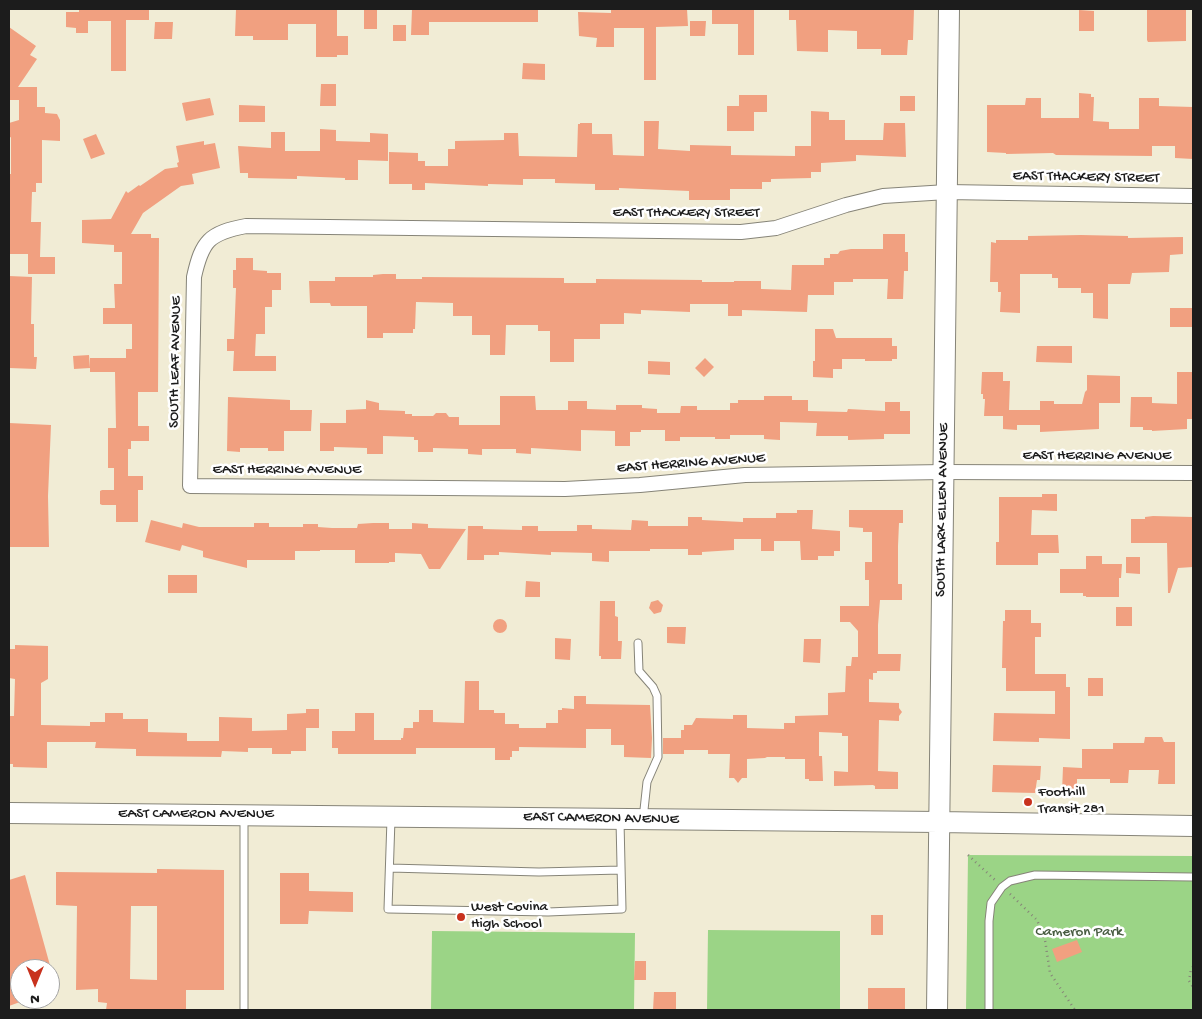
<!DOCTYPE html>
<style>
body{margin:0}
#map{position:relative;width:1202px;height:1019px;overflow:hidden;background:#f1ecd5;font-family:"Gochi Hand",sans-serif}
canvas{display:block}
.frame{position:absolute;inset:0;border:10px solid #1c1c1c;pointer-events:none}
.north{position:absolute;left:10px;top:959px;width:50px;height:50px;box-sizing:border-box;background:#fff;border:1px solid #a4a4a4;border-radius:50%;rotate:180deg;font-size:14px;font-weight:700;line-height:20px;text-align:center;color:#1c1c1c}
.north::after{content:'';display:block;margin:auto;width:18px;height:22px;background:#c8321e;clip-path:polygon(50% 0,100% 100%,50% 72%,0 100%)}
</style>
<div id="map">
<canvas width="1202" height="1019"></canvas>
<div class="frame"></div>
<div class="north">N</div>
</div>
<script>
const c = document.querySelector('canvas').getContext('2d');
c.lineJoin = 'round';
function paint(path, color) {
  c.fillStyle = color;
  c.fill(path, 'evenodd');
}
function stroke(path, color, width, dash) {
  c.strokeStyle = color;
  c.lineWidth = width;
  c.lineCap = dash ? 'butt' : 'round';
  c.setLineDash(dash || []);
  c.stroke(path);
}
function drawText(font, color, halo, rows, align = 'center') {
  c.font = font + ' "Gochi Hand",sans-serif';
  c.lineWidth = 5;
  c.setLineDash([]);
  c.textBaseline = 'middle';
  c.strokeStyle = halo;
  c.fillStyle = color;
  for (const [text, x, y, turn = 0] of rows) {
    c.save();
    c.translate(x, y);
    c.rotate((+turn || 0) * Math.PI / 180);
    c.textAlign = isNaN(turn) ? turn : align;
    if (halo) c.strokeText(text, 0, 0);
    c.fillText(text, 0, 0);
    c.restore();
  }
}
paint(new Path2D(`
 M968,855L1193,856V1010H966Z
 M708,930L840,931V1010H707Z
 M432,931L635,933L634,1010L431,1009Z`), '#9bd486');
paint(new Path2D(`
 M79,9H149V20H126V71H111V21H88V33H76V28L66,27V12H79Z
 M236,9H337V36H348V55H337V57H316V24H288V40H253V36H235Z
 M364,9H377V29H364Z
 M412,9H538V22H429V35H411Z
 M611,9H687L688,26L656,27V80H644V28H614V47H596L597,38L579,36L578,12L611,13Z
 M712,9H754V55H738V24H712Z
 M789,9H914L913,40H908L907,55H881V49H857V31L828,30V52L797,51L796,20H789Z
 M1147,9H1186V41L1148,42L1147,40Z
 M1079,10L1094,11V31H1079Z
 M690,21H706L705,36H690Z
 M155,22H173L172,39H154Z
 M393,25H406V41H393Z
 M9,27L36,46L30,55L37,59L18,87H37V107H45V113L57,114L60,120V141L42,140V183H36V192H32L31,222H41L40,257H55V274H28V254H10L9,174H11V137L9,138V123L19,120V100H9Z
 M523,63L545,64V80L522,79Z
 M321,84H336V106H320Z
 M1079,93L1091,94V97H1094L1093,121L1109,122V129H1139V98H1159V106L1193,107V159L1175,158V146H1152V156L1056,155L1053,153L1006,154V153L987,152V105H1025L1026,98H1041V118H1079Z
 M739,95H767V112H754V131H727V106H739Z
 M900,96H915V111H900Z
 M210,98L214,115L186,121L182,103Z
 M239,105L265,106V122H239Z
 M811,111L829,112V120H845V140H883L884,123H905L906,157L856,155V161L821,163V172H811V178L771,179V182H762V189H730V200H689V191L619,188V190H595V184L555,183V179H523V185L488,184V186L425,183V190H412V184H389V152L418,153V161H425V166H448V149H455V141L504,140V133H518L519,156L577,157L578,124H580V123H592V134H612L613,155L644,156V121H659L658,149L690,151V145L731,146V155L795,156V146H811Z
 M320,129L336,130V141L370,142V133L388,134V161L358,160V180H345V178L320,177L297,176V179L248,178V173H240L238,146L271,148V132H285V151H320Z
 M96,134L105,154L91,159L83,139Z
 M204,141V145L215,143L220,168L192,174L194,184L181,186L143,213L131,234H151V238H159L158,392H138V426H149V441H131V449H128V476H143V490H138V522H116V505H102L100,504V491L102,490H114V468H108V428H116L115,372H90V358H126V349H132V324H103V308H115L114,284H122V252H114V245L82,243V220L111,219L126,191L128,193L139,185L140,186L165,169L178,167L177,163L179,162L176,146Z
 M883,234H905V252H908V271H904L903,299H887L888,279H853V282H834V295H808L807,312L742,310V316H728V304H690V312L641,310V314L624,313V324H600V339H574V362H550V331H538V325H506L505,355H490V335H472V316H453V303L416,302L415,329H413V333H383V338H367V306H331L330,303H310L309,281H335V277H373V275L383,274H396V279H422V277L564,278V283H596V279L702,280V282H734V281H761V289L791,290L792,265H824V258H830V254H838L840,251L851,249H883Z
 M1081,235L1128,236V238L1183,237V254L1170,255L1169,272L1132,273L1130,284H1108V319L1093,318V293H1081V288H1058V278H1052V274H1020V313L1000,312L1001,292H998V282H990L991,242L996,243V240H1028V236Z
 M236,258H253V270L267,271V273H281V290H272V307H265V334H256L255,356H276V371H233L234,351H227V339H234L236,288H233V270H236Z
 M9,276L32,277L31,324H34V357H37L36,369L9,368Z
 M1170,308H1193V327H1170Z
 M815,329H833L836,338H892V346H897V359H892V361H865V359H842V369H833V378L813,377V361H815Z
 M1037,346H1072V363L1036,362Z
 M89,355L90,368L74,369L73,356Z
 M705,358L714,367L704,377L695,368Z
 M648,361L670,362V375L648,374Z
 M982,372H1003V381H1010L1009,410H1040V401H1054V404H1082L1085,392L1087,390V375L1120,376V403H1099V429L1040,432V425H1017V430L1003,429V416H984L985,399H983V394H981Z
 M1177,372H1193V419H1187V429L1152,431V430H1143V427H1130L1131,397H1152V403L1177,404Z
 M500,396H535L536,410H568V401H587V409L616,410V405H642V408L657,409V413H680L681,406H697V410H730V403H738V400H764V396H792V400H808V411L847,412L848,409L885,411V402H900V411H910V434H884V439L848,440V436H816L817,423L780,422V440L764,439V435H730V439H715V437H680V441H665V430H641V432H630V446H615V431L581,430V451L531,448V454L516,453V449H482V455L468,454V449L433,448V452H418V440H414V437L383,436V454H367V448L334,447V451H320V423H346V410L366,409V400L379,403V410L405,411V414H412V416H433L436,413H446L449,417H459V425H500Z
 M228,397L290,400V410H312L311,431H284V451H268V448H240V452L227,451Z
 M9,423L51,425L48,496L49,547H9Z
 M1042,494H1057V511L1032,510L1031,535H1058L1059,553H1038V565H996V542H999V497H1042Z
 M797,510H813L812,529L840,531V551H834V556H818V560H801L800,541H774V551H761V539H734V550L702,552V555H688V549H650V551H609V562L592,561V553L551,552V555L499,552V555H484V560H467L468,526H483V529L522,530V526H538V531H577V525H592V529L631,530L632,520L648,521V526H688V517H702V520L743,522V518H776V513H797Z
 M849,510H903V523H899L898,546V584H902V600H880L878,625V654H901L900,671H877V673H873V680L869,679V702L899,703V708L902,712L899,716V721L879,720L878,771L898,772V789H875V786L873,785L834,786V771L848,772V736H842V733L819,732V756H822L823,781H809V779H805V759H785V757H767L765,758L747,759V778H742L738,783L734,778H729L730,754H708V750H684V754H663V738H681V730H684V725H692L696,718L733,719V715H747V728L784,729V723H795V716L828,715V693L845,692L846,666H851L852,657H858V631L850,622H840V606H869V580H865V562H872V532H863V528L849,527Z
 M1153,516L1193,517V567L1178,568L1170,593H1168L1167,543H1131V519H1145V517Z
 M151,520L182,528L183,523L199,527H254V523H269V527H303V524H318V527L332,528H357L358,524L373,523H389V529H412V523L428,524V528L466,529L440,569H429L421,554L395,553V562H389V563H355V550H320V551H295V560H247V568L203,557V551L182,545L180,551L145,542Z
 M1086,556H1102V564H1122L1121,578H1119V597H1086V596H1083V593H1060V569H1086Z
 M1126,557H1140V574L1126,573Z
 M168,575H197V593H168Z
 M526,581L540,582V597H525Z
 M658,600L663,605L661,612L654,614L649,608L651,602Z
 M600,601H615V616L618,617V641H622L621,659H601V656H599Z
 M1116,607H1132V626H1116Z
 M1005,610H1031V623H1041V637H1035V674H1066V687H1070V739L1039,738V742L993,741L994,713L1055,714V691H1006V668H1002L1003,621H1005Z
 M493 626a7 7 0 1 1 14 0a7 7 0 1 1-14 0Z
 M667,627H686L685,644L667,643Z
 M555,638L571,639L570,660L555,659Z
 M804,639H821L820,663L803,662Z
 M15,645L48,646V679L41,683V725L90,726V722H105V713H123V719H148V732L187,733V741H219V717L252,718V731L287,730V714L306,713V709H319V728H306V751H291V754H272V748H248V752L222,751L221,757L136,756V749L95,748L96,742H47V768L13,767V764H9V716H14L15,679L9,678V649H15Z
 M1088,678H1103V696H1088Z
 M465,681H479V710H494V713H505V724H519V728H546V723H558V710H562V708L574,709V696H586V704L650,705L652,738L651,758L624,757V745H611V729H586V748L519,747V751H512V757H510V760H495V748H416V754H338V748H332V731H355V713H374V740H401V738H403L404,728H413V722H419V710H433V722L464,723Z
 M1145,737H1162L1164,742H1175V784H1158L1159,770H1129L1128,783H1110V779H1077V792H1062L1063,767L1082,768V749H1113V743H1144Z
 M993,765L1041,766L1040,780H1037L1035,793L992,792Z
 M157,869L224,870V990H186V1010H106L107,1003L98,1002V989L76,990L77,906L56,905V872L157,873ZM131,906H157V980L130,979Z
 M280,873H309V891L353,892V912L309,911L308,924H280Z
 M25,875L51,969H20V1002L9,1006V880Z
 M871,915H883V935H871Z
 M1077,940L1082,952L1057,962L1052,949Z
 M635,961H646V980H634Z
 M868,988H905V1010H868Z
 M654,992H676V1010H653Z`), '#f1a080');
const lane = new Path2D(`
 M638,643L639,671L653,687L657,696L658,757L647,782L643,819
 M391,819L388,909L548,912L622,909L620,821
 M390,868L539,872L621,870
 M244,1010V818
 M989,1010V921L991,903L1002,887L1010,881L1035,875L1193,877`);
const street = new Path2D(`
 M1193,196L947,192L883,196L846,205L776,228L741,232L246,226C209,233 202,241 194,277L190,486L565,489L640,485L745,475L944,472L1193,473`);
const secondary = new Path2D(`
 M9,813L939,822L1193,826
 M937,1010L949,9`);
stroke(lane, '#868478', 9);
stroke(street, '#868478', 16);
stroke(secondary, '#868478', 22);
stroke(new Path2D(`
 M968,855L995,880
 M1010,894L1037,920L1045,940L1050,973L1075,1010
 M1193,967L1191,969L1189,981L1193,987
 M1193,1010V1009`), '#868478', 2.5, [1, 4]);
stroke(lane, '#fff', 7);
stroke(street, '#fff', 14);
stroke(secondary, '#fff', 20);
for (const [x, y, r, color] of [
 [1028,802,5,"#c8321e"],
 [461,917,5,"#c8321e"]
]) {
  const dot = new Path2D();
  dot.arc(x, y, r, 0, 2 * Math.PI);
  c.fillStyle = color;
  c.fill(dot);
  stroke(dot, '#fff', 2);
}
drawText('15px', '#1c1c1c', '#fff', [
 ["EAST THACKERY STREET",1086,178,1],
 ["EAST THACKERY STREET",686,214],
 ["SOUTH LEAF AVENUE",176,362,-89],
 ["EAST HERRING AVENUE",1097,457],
 ["EAST HERRING AVENUE",691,464,-4],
 ["EAST HERRING AVENUE",287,471],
 ["SOUTH LARK ELLEN AVENUE",943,510,-89],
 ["EAST CAMERON AVENUE",196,815],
 ["EAST CAMERON AVENUE",601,819,1]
]);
drawText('15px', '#1c1c1c', '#fff', [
 ["Foothill",1038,793],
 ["Transit 281",1038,810],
 ["West Covina",471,908],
 ["High School",471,925]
], 'left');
drawText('15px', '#485c41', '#fff', [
 ["Cameron Park",1079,933]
]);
</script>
